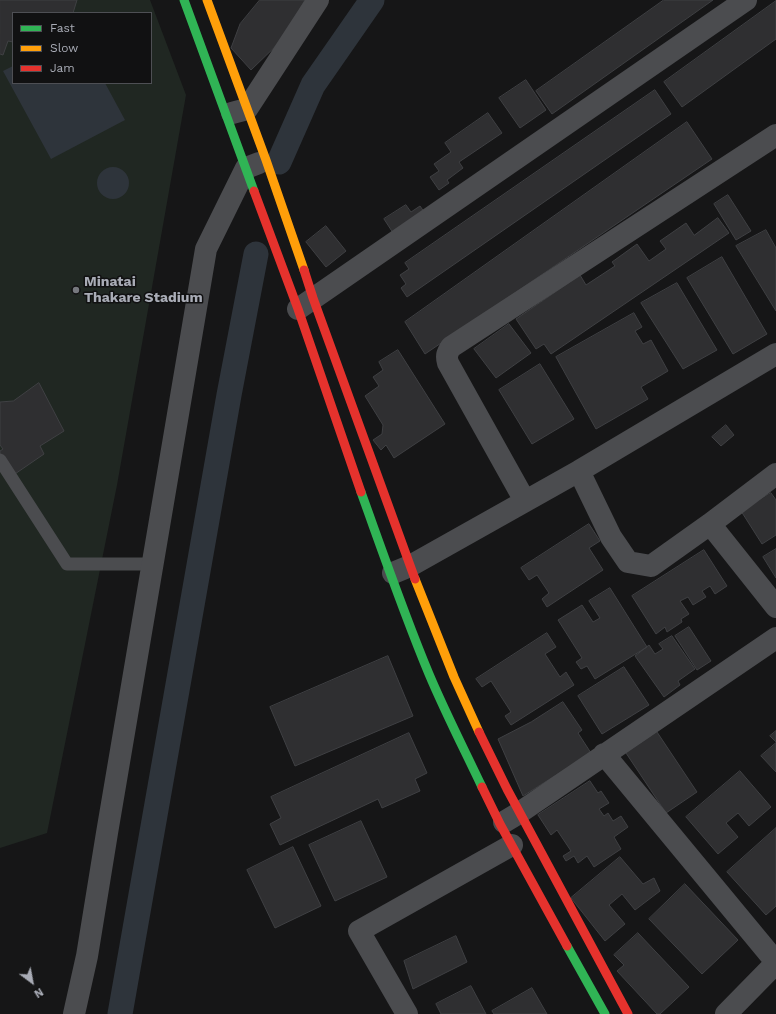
<!DOCTYPE html>
<style>
body{margin:0}
#map{position:relative;width:776px;height:1014px;overflow:hidden;background:#161617;font-family:"Work Sans",sans-serif}
canvas{display:block}
.legend{position:absolute;left:12px;top:12px;width:140px;height:72px;box-sizing:border-box;background:#111112;border:1px solid #4e4f54;margin:0;padding:5px 7px;list-style:none;font-size:12px;color:#a9acb6}
.legend li{display:flex;align-items:center;gap:8px;height:20px}
.legend b{width:20px;border:1px solid #4e4f54}
.north{position:absolute;left:12px;top:962px;width:40px;height:40px;-webkit-text-stroke:3px #111112;paint-order:stroke;rotate:148deg;font-size:11px;font-weight:700;line-height:16px;text-align:center;color:#a9acb6}
.north::after{content:'';display:block;margin:auto;width:14px;height:18px;background:#a9acb6;clip-path:polygon(50% 0,100% 100%,50% 72%,0 100%)}
</style>
<div id="map">
<canvas width="776" height="1014"></canvas>
<ul class="legend">
<li><b style="height:5px;background:#30b455"></b>Fast</li>
<li><b style="height:5px;background:#ff9f0a"></b>Slow</li>
<li><b style="height:5px;background:#e5322d"></b>Jam</li>
</ul>
<div class="north">N</div>
</div>
<script>
const c = document.querySelector('canvas').getContext('2d');
c.lineJoin = 'round';
function paint(path, color) {
  c.fillStyle = color;
  c.fill(path, 'evenodd');
}
function stroke(path, color, width, dash) {
  c.strokeStyle = color;
  c.lineWidth = width;
  c.lineCap = dash ? 'butt' : 'round';
  c.setLineDash(dash || []);
  c.stroke(path);
}
function drawText(font, color, halo, rows, align = 'center') {
  c.font = font + ' "Work Sans",sans-serif';
  c.lineWidth = 3;
  c.setLineDash([]);
  c.textBaseline = 'middle';
  c.strokeStyle = halo;
  c.fillStyle = color;
  for (const [text, x, y, turn = 0] of rows) {
    c.save();
    c.translate(x, y);
    c.rotate((+turn || 0) * Math.PI / 180);
    c.textAlign = isNaN(turn) ? turn : align;
    if (halo) c.strokeText(text, 0, 0);
    c.fillText(text, 0, 0);
    c.restore();
  }
}
paint(new Path2D(`
 M0,0H150L186,95L117,485L47,833L0,848ZM13,13H151V83H13Z`), '#202722');
paint(new Path2D(`
 M13,66V83H105L125,120L51,159L3,71Z
 M97 183a16 16 0 1 1 32 0a16 16 0 1 1-32 0Z`), '#2e343b');
stroke(new Path2D(`
 M279,162L313,85L372,0
 M120,1014L229,395L256,254`), '#2e343b', 25);
const building = new Path2D(`
 M0,0H77L73,13H13V42L8,41L3,55L0,54Z
 M260,0H305L282,40L251,70L231,48L240,24Z
 M664,0H713L552,114L536,91Z
 M776,1V39L682,107L664,82Z
 M526,80L546,110L520,128L499,98Z
 M655,90L671,114L407,297L401,288L406,284L400,275L409,269L405,263Z
 M488,113L502,133L459,162L463,168L447,180L449,183L439,190L430,177L439,171L434,164L451,152L445,143Z
 M687,122L712,159L425,354L405,322Z
 M728,195L751,231L736,240L714,204Z
 M406,205L411,212L420,206L427,216L395,236L384,219Z
 M718,218L729,233L551,354L544,344L536,349L516,319L580,275L586,285L615,266L612,262L637,244L649,261L666,249L660,241L686,223L694,235Z
 M326,226L346,251L326,267L306,242Z
 M766,230L776,248V311L736,246Z
 M722,257L767,334L733,354L687,278Z
 M677,283L717,350L683,369L641,303Z
 M634,313L642,327L635,331L643,344L651,340L668,371L641,387L648,399L596,429L556,357Z
 M509,324L531,353L496,378L474,349Z
 M398,350L445,424L394,458L386,445L381,450L373,440L382,434L383,425L365,396L379,386L373,377L383,370L379,362Z
 M540,364L574,419L532,444L499,390Z
 M39,383L64,431L40,446L44,454L12,476L0,455V451L3,449L0,445V402L13,401Z
 M726,425L734,435L721,446L712,437Z
 M771,493L776,500V535L762,544L741,511Z
 M589,524L600,541L589,548L603,570L547,607L542,599L549,593L537,575L529,580L521,568Z
 M776,549V578L763,557Z
 M704,550L727,586L715,594L710,586L702,591L706,597L693,605L688,597L680,601L689,614L681,619L682,622L667,632L665,627L656,634L632,596Z
 M610,588L647,647L595,679L587,666L581,669L576,662L582,658L558,620L582,605L593,622L600,618L589,601Z
 M689,627L711,661L697,670L675,636Z
 M547,633L556,647L545,654L560,677L566,672L574,685L511,725L505,716L511,712L491,681L482,687L476,679Z
 M672,636L695,669L678,681L680,685L664,697L635,656L649,645L655,654L663,649L659,644Z
 M388,656L413,716L295,766L270,707Z
 M624,667L649,705L602,734L578,696Z
 M563,702L582,730L578,733L591,753L523,796L498,739L531,722Z
 M776,731V742L770,736Z
 M657,732L697,792L666,813L626,753Z
 M409,733L427,773L415,779L420,791L382,808L378,799L280,845L270,824L281,818L271,797Z
 M776,743V772L761,756Z
 M740,771L771,807L749,826L738,813L726,823L738,837L718,854L686,817Z
 M590,781L598,793L601,791L609,803L599,809L604,816L608,813L613,821L621,816L628,827L614,837L621,849L594,867L587,856L578,863L574,856L566,861L563,856L571,851L557,830L551,835L538,815Z
 M361,821L387,877L335,901L309,845Z
 M776,828V906L766,915L727,872Z
 M293,847L321,906L275,928L247,870Z
 M620,857L643,884L654,878L660,891L635,910L622,894L609,905L625,924L605,941L571,898Z
 M685,884L738,940L702,974L649,919Z
 M638,933L689,987L660,1014H657L617,971L624,965L614,955Z
 M456,936L467,962L413,989L404,961Z
 M471,986L486,1014H441L436,1004Z
 M532,988L547,1014H494L492,1011Z`);
paint(building, '#2f2f31');
stroke(building, '#3f4043', 1);
stroke(new Path2D(`
 M0,460L67,564H152`), '#4b4c4f', 13);
stroke(new Path2D(`
 M232,113L247,109L318,0
 M298,309L746,0
 M579,471L611,537L628,562L651,566L710,524L776,474
 M525,501L448,363C446,356 447,353 451,347L776,135
 M710,524L776,607
 M393,573L410,566L579,471L776,354
 M604,754L776,962
 M504,822L519,813L776,638
 M74,1014L87,956L107,833L206,249L246,168L259,163
 M407,1014L359,931L512,845
 M726,1014L776,963`), '#4b4c4f', 22);
stroke(new Path2D(`
 M184,0L254,191
 M361,492C383,553 404,614 429,674C445,712 464,749 482,787
 M567,946L605,1014`), '#30b455', 9);
stroke(new Path2D(`
 M207,0L266,160L304,270
 M415,579L454,677L479,732`), '#ff9f0a', 9);
stroke(new Path2D(`
 M254,191L298,309L361,492
 M304,270L313,298L415,579
 M479,732L507,789L628,1014
 M482,787L500,824L567,946`), '#e5322d', 9);
for (const [x, y, r, color] of [
 [76,290,4,"#76787e"]
]) {
  const dot = new Path2D();
  dot.arc(x, y, r, 0, 2 * Math.PI);
  c.fillStyle = color;
  c.fill(dot);
  stroke(dot, '#111112', 1.5);
}
drawText('bold 14px', '#a9acb6', '#111112', [
 ["Minatai",84,282],
 ["Thakare Stadium",84,298]
], 'left');
</script>
